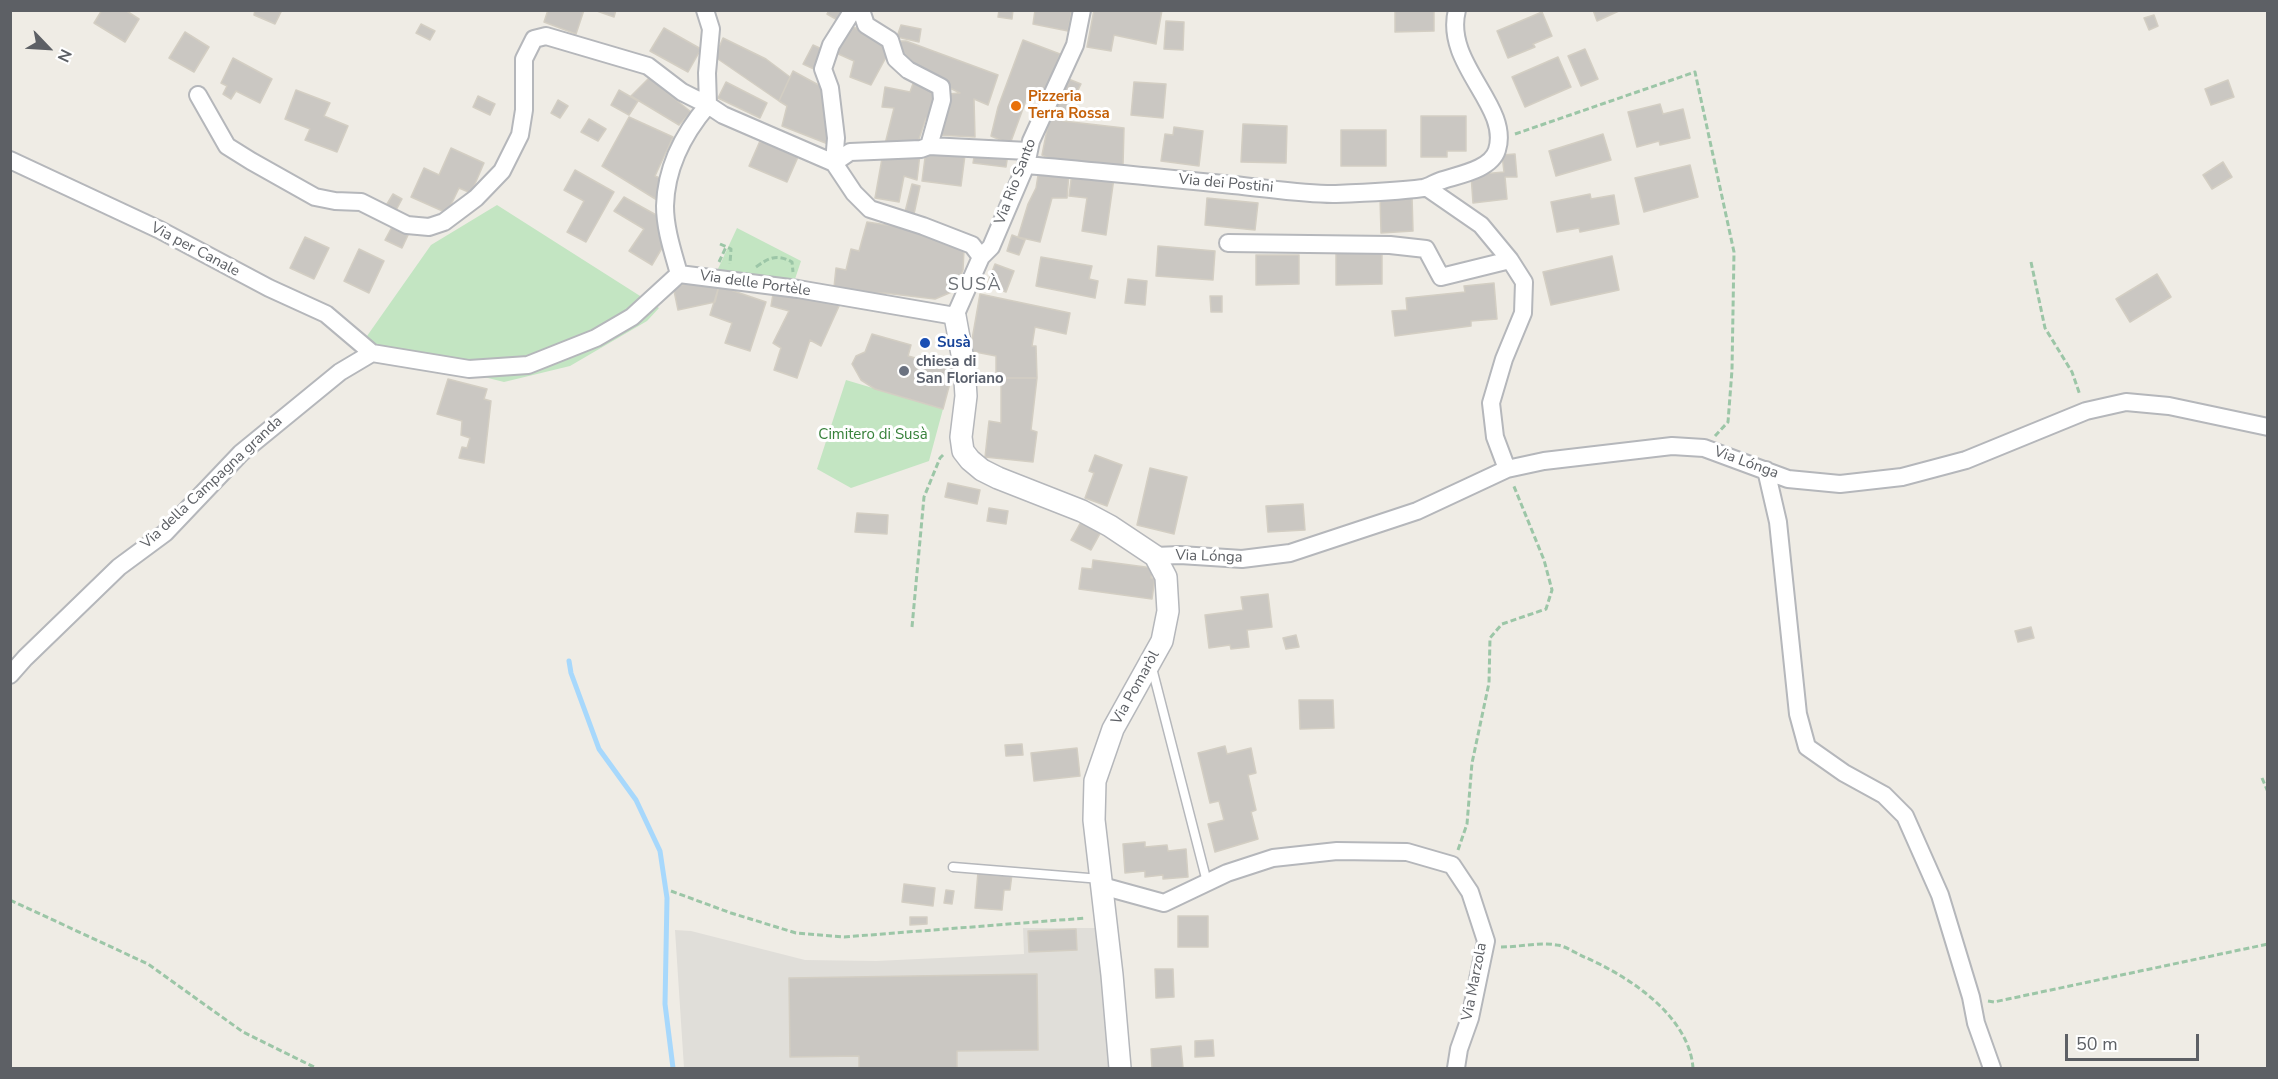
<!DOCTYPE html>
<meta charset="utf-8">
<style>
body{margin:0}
#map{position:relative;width:2278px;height:1079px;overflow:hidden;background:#efece5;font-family:"Nunito Sans",sans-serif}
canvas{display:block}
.frame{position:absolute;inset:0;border:12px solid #5d6065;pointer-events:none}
.north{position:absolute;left:18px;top:18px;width:60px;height:60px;-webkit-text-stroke:4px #fff;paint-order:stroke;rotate:115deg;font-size:16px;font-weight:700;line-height:24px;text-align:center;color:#5d6065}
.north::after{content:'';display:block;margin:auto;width:21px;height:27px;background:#5d6065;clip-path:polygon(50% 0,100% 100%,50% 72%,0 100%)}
.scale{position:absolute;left:2065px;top:1034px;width:134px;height:27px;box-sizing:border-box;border:3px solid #5d6065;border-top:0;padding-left:8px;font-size:18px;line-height:21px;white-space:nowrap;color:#5d6065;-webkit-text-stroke:4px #fff;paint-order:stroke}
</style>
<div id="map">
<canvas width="2278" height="1079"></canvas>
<div class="frame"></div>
<div class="north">N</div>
<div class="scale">50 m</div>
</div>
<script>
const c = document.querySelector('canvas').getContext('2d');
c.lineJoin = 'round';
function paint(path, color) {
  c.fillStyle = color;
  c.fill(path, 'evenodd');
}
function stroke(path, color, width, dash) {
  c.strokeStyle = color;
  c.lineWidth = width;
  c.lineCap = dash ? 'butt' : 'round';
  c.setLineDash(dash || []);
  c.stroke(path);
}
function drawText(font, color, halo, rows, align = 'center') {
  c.font = font + ' "Nunito Sans",sans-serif';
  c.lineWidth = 6;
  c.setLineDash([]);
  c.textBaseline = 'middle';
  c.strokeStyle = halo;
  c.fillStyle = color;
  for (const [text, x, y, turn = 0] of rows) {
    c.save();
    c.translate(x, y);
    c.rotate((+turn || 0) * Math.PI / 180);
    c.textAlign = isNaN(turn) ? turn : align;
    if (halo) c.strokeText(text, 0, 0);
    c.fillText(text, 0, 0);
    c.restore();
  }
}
paint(new Path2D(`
 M1023,928H1096L1111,1068H684L675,930L691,931L805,960L876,961L1024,954Z`), '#e0ded9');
paint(new Path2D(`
 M497,205L659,308L647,321L570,366L504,382L360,346L431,245Z
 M737,228L801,261L793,285L717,271Z
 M846,380L943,409L929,461L851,488L817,469Z`), '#c3e5c2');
stroke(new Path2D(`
 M569,661L571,673L599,749L636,800L660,851L667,898L665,1004L673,1068`), '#a7d8fc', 5);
const building = new Path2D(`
 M102,10H125L139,19L125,42L94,23Z
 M255,10H282L275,24L254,15Z
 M548,10H584L576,34L544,22Z
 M594,10H616L614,17Z
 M829,10H847L841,22L827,14Z
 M999,10H1013L1012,19L998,17Z
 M1035,10H1072L1068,31L1033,24Z
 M1094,10H1162L1156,44L1114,35L1111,51L1087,47Z
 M1395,10H1434V31L1395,32Z
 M1593,10H1621L1597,21Z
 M1542,12L1552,36L1533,44L1535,47L1508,58L1497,31Z
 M2154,15L2158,26L2149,30L2144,18Z
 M1166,21L1184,22L1183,50L1164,49Z
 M421,24L435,31L430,40L416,33Z
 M849,25L877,38L890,50L871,85L850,77L854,61L834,52Z
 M901,25L921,29L919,42L897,37Z
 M664,28L701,49L688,72L650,51Z
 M185,32L209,47L194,72L169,58Z
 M723,38L766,59L790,77L779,101L715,57Z
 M1023,40L1060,54L1043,101L1028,95L1010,144L991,136L998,107Z
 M901,41H906L998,75L988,105L974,99L975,137L937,135L948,94L960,93L913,70L895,48Z
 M813,45L824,50L814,69L803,64Z
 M1585,49L1598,79L1581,86L1568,56Z
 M1558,57L1571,87L1525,107L1512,77Z
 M233,58L272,79L260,103L236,91L231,99L223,94L227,86L221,83Z
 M793,71L824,88L828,144L782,126L787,106L779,101Z
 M649,78L691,112L679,125L631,96Z
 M915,78L937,88L930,119L926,118L917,145L885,144L894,108L882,107L885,87L910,92Z
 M1066,78L1081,84L1063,121L1124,128L1123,166L1057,162L1042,155L1049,120Z
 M2228,80L2234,97L2211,105L2205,89Z
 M726,82L767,103L760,118L718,98Z
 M1134,82L1166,84L1163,118L1131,115Z
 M296,90L330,103L324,116L348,126L337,152L305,140L310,129L285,119Z
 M619,90L638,101L629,115L611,105Z
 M478,96L495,104L490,115L473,107Z
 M558,100L568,106L560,118L551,113Z
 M1660,104L1663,114L1683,109L1690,138L1660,145L1659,141L1637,147L1628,112Z
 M1421,116H1466V151H1447V157H1421Z
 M629,117L673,137L655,176L662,179L657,200L602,166Z
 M589,119L606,129L598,141L581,132Z
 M1243,124L1287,126L1286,163L1241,162Z
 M1174,127L1203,131L1199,166L1161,161L1165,134L1173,135Z
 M1341,130H1386V166H1341Z
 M1603,134L1611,160L1556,176L1549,151Z
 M760,141L798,157L787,182L749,166Z
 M451,148L484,163L471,193L459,188L447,213L411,197L424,168L439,175Z
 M926,150L965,155L961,186L922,181Z
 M975,151L1008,154L1006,167L973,163Z
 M883,153L920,154L917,180L904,176L899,202L875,198Z
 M1515,154L1517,177H1505L1507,199L1473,203L1471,175L1504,172L1502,155Z
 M2223,162L2232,177L2212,189L2203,175Z
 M1690,165L1698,197L1644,212L1635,178Z
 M1039,169L1069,173L1067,198H1052L1040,242L1018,237L1028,204L1036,188Z
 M575,170L614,192L586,242L567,232L584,201L564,190Z
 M1072,172L1114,178L1106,235L1082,231L1087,198L1069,196Z
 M912,184L920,186L914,214L905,212Z
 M393,194L402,199L394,214L384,209Z
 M1590,194L1591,199L1614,195L1619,224L1580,232L1579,228L1557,232L1551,202Z
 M1412,196L1413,231L1381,233L1380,197Z
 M624,197L658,216L665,243L652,265L629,251L644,229L614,211Z
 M1207,198L1258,203L1255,230L1205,225Z
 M867,222L907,228L964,250L963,270L954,291L935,299L884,293L862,294L834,287L836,268L846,270L851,249L859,251Z
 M393,225L409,233L402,248L385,240Z
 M1012,235L1025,240L1019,255L1007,251Z
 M305,237L329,248L314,279L290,268Z
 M1158,246L1215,251L1213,280L1156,276Z
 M359,249L384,261L369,293L344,281Z
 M1382,249V284L1336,285V250Z
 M1256,255H1299V284L1256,285Z
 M1612,256L1619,290L1551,305L1543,272Z
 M1041,257L1092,266L1089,279L1098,281L1095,298L1036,286Z
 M995,264L1014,271L1006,292L987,285Z
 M2157,274L2171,297L2130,322L2116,299Z
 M1128,279L1147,281L1145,305L1125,303Z
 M703,282L719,286L715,302L678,310L673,286Z
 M1494,283L1497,319L1471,321V326L1395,336L1392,311L1407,310L1406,298L1465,292L1464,286Z
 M719,286L766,302L750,351L725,343L732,323L710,315Z
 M773,294L803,296L840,304L821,346L810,340L797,378L774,370L781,348L773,343L789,311L771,306Z
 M980,294L1070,313L1066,334L1035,327L1032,346H1036L1037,378H996V356L970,351Z
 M1210,296H1222V312H1211Z
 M872,334L911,345L908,356L954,368L943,409L875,389L861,380L852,364L856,356L865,352Z
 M1001,378H1037L1031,430L1037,432L1033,462L985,457L989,421L1001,423Z
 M448,379L487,389L484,399L491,401L484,463L459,458L462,447L467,448L470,438L461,435L462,421L437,414Z
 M1095,455L1122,465L1107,506L1085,498L1094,473L1089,471Z
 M1150,468L1187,477L1174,534L1137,525Z
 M948,483L980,490L977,504L945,497Z
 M1303,504L1305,530L1268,532L1266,506Z
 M989,508L1008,511L1006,524L987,521Z
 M857,513L888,515L887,534L855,532Z
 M1082,520L1102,530L1091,550L1071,540Z
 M1093,560L1153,568L1151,578H1155L1152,599L1079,589L1082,568L1092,569Z
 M1268,594L1272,627L1247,630L1249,647L1231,649L1230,645L1209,648L1205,615L1243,610L1241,597Z
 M2031,627L2034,638L2018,642L2015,631Z
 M1296,635L1299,647L1286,649L1283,638Z
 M1299,700H1333L1334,728L1300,729Z
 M1022,744L1023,755L1006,756L1005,745Z
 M1225,746L1227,754L1251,748L1256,773L1248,775L1256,810L1251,812L1258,839L1215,852L1208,824L1224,820L1219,801L1210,803L1198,753Z
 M1077,748L1080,776L1034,781L1031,753Z
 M1145,842V847L1167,845L1168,851L1186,849L1188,877L1163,879V875L1145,877V871L1125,873L1123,844Z
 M978,872L1012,874L1010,890H1004L1002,910L975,908Z
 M904,884L935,888L933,906L902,902Z
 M946,890L954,891L952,904L944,903Z
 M1178,916H1208V947H1178Z
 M910,917H927V924L910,925Z
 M1076,929L1077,950L1029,952L1028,931Z
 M1155,969H1173L1174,997L1156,998Z
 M1037,974L1038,1050L957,1051V1068H859V1056L790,1057L789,978Z
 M1213,1040L1214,1056L1195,1057V1041Z
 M1181,1046L1183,1068H1152L1151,1049Z`);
paint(building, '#cac7c2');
stroke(building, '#d3cec3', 1.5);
const service = new Path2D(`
 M1152,668L1207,882
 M953,867L1101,879`);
const minor = new Path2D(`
 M705,10L711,29L707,73L708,105
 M861,10L866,25L890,40L896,59L908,70L941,87L942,100L929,146
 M198,95L227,146L251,161L315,197L335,201L361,202L407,225L429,227L444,222L476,198L502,171L520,135L524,110V59L534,39L546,36L648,66L682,92L708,105L723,115L834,163L854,193L870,209L923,226L972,245L981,257
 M10,160L160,230L269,288L326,314L372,353
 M834,163L850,152L921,149L929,146L1028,151
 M834,163L836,138L830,88L823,69L831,45L853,10
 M1026,165C1095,171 1164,178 1233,185C1266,188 1300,194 1333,194C1362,193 1394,192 1423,188C1429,187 1434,183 1440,181C1457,175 1491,170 1497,150C1511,106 1443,64 1457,10
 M1426,187L1481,225L1510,260L1524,282L1523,313L1504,359L1491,403L1495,437L1507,469
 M1228,243L1390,245L1426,249L1441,277L1510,260
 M679,274C673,252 665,229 665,206C666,168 684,133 708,105
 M372,353L469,369L528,365L596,338L632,317L679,274L798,289L955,316L981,257L991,247L1026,165L1031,141L1075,45L1082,10
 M1766,470L1778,522L1798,714L1807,747L1844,773L1884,795L1905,816L1940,895L1971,997L1976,1023L1992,1068
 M1155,556L1180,555L1242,559L1290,553L1417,511L1507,469L1544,461L1672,446L1704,448L1788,479L1840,484L1902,477L1966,460L2086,411L2126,402L2169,406L2268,427
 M10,675L25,658L119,567L165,533L241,453L340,372L372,353
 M1102,886L1164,903L1227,873L1273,858L1337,851L1407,852L1452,865L1470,892L1486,941L1470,1018L1459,1049L1456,1068`);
const tertiary = new Path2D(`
 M955,316L964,365L966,396L961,437L963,451L970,460L982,470L998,478L1082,511L1110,526L1155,556L1166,577L1168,611L1162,641L1113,729L1095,781L1094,820L1112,975L1120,1068`);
stroke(service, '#b5b7bb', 11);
stroke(minor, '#b5b7bb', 20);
stroke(tertiary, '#b5b7bb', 24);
stroke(new Path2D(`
 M1515,134L1695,72L1734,252L1732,370L1728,422L1715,436
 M720,244L731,249L730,264
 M719,262L726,247
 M2031,262L2045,328L2072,372L2080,395
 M756,267C770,257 777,254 792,262L793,272
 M912,627L924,497L940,458L945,453
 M2262,778L2268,792
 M1458,850L1467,824L1472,763L1489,683L1490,638L1502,624L1546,609L1552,590L1544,560L1513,484
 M671,891L731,913L796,933L844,937L1086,918
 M10,900L148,964L243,1032L316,1068
 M1501,947C1519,947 1539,942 1557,945C1565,946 1574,952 1582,956C1627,975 1689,1015 1693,1068
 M1988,1001L1994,1002L2268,944`), '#9cc6a7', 3, [6, 3]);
stroke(service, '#fff', 8);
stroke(minor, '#fff', 16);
stroke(tertiary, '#fff', 21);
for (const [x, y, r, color] of [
 [1016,106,6,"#e8710a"],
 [925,343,6,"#1a4fb4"],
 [904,371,6,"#6b7280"]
]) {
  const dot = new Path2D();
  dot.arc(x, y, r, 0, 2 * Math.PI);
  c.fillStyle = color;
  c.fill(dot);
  stroke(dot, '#fff', 2);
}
drawText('bold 15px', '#c56008', '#fff', [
 ["Pizzeria",1028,97],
 ["Terra Rossa",1028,114]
], 'left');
drawText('15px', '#5d6065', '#fff', [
 ["Via Rio Santo",1016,182,-69],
 ["Via dei Postini",1226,184,5],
 ["Via per Canale",195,250,28],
 ["Via delle Portèle",755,284,8],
 ["Via Lónga",1746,463,20],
 ["Via della Campagna granda",212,483,-43],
 ["Via Lónga",1209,557,2],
 ["Via Pomaròl",1136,688,-61],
 ["Via Marzola",1475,982,-79]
]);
drawText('bold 15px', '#164399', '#fff', [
 ["Susà",937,343]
], 'left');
drawText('bold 15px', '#5b616d', '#fff', [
 ["chiesa di",916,362],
 ["San Floriano",916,379]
], 'left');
drawText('15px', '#37813a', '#fff', [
 ["Cimitero di Susà",873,435]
]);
c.letterSpacing = '1.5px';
drawText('18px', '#6e7277', '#fff', [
 ["SUSÀ",975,286]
]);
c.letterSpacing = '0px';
</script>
